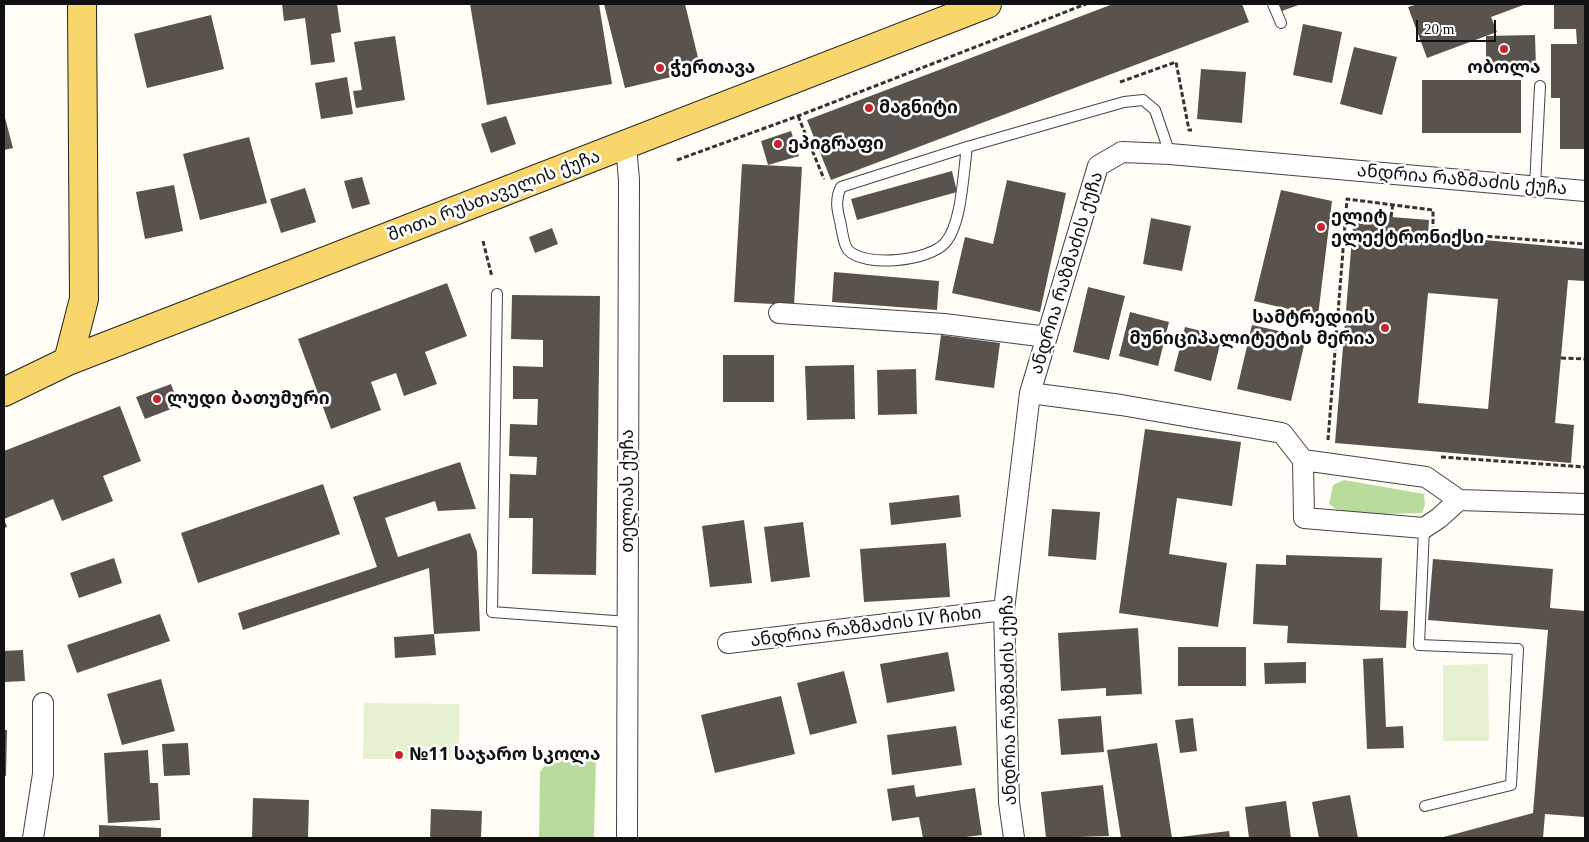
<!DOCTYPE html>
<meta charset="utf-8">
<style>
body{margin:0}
#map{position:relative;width:1589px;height:842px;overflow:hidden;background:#fffdf5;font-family:Georgia,serif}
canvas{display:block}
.frame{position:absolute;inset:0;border:5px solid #111;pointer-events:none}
.scale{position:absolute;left:1416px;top:20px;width:80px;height:22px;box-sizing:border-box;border:2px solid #111;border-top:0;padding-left:6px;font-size:15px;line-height:18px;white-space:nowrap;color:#111;-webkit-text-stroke:4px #fff;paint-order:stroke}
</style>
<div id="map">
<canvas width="1589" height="842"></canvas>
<div class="frame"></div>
<div class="scale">20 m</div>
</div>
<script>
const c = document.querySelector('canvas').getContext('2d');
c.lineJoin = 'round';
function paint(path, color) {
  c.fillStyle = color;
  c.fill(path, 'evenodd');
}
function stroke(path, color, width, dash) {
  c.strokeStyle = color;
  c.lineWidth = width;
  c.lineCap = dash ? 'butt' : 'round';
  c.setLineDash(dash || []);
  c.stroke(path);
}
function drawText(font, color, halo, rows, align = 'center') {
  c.font = font + ' Georgia,"Noto Sans Georgian",serif';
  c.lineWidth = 5;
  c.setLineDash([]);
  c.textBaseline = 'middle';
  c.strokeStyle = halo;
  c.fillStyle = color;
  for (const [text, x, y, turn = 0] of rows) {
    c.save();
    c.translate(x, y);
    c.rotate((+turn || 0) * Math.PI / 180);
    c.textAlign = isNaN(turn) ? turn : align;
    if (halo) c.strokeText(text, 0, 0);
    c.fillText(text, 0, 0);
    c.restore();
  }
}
paint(new Path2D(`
 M1344,480L1424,494L1425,505L1422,513L1344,515L1329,504L1333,485Z
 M551,756L596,757L594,838H539L540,772Z`), '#b9dc9c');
paint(new Path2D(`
 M1488,664L1489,741H1443V665Z
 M364,703L459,704V759H363Z`), '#e6f2cf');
paint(new Path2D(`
 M282,4H337L341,32L331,34L335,62L311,65L305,18L284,21Z
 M470,4H599L612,84L487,105Z
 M604,4H685L701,70L625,88Z
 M1113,4H1242L1249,22L831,180L807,120Z
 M1279,4H1301L1282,11Z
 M1418,4H1526L1491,17L1497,32L1486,36L1535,35L1536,69L1486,70V36L1427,58L1408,7Z
 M1554,4H1585V149H1560V98H1551V44H1577L1576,29H1554Z
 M211,15L224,69L147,88L134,34Z
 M1303,24L1342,32L1332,83L1293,75Z
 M395,36L405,100L356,108L353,91L362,90L354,42Z
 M1354,47L1397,57L1382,115L1340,104Z
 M1201,69L1246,72L1242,123L1197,119Z
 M347,77L353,114L321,119L315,83Z
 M1422,80H1521V133H1422Z
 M4,114L13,148L4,150Z
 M506,116L516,144L491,153L481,124Z
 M791,131L799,156L768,165L761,141Z
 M249,137L267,203L200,220L183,154Z
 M742,164L802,167L794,305L734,302Z
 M952,171L957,192L857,220L851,199Z
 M362,177L370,204L352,209L344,181Z
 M1007,180L1066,193L1040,312L952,293L965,237L993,244Z
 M174,185L183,231L145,239L136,192Z
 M305,188L316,222L281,233L270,199Z
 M1281,190L1332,201L1318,316L1254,301Z
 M1354,214L1429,220L1428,235L1585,249L1584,281L1568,280L1555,423L1574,425L1571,463L1335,443ZM1428,293L1498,299L1488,409L1418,403Z
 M1151,218L1191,226L1182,271L1143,264Z
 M552,228L558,244L535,253L529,237Z
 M834,272L939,281L937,310L832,302Z
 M447,283L467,336L425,352L437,384L404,396L396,373L371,382L381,410L331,429L298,339Z
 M1088,287L1125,296L1109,360L1073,352Z
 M512,295L600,296L596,575L532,574L533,518H509L510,474L536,475L537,457L509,456L510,424L537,425L538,399H513V366L543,367V340L511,339Z
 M1130,312L1169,322L1158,366L1119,356Z
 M1252,325L1306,337L1291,401L1237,389Z
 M1185,327L1222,336L1211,381L1174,371Z
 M941,335L1000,343L994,388L935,380Z
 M723,355H774V402H723Z
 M854,365L855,419L807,420L805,366Z
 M916,369L917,414L878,415L877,370Z
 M171,384L179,406L145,419L136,397Z
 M120,406L141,461L103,476L113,501L62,521L53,499L4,519L7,527L4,528V451Z
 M1145,429L1241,442L1232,506L1177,498L1169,554L1227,563L1218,627L1119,613Z
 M460,462L476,509L438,511L435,501L385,518L398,557L470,533L477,552L480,631L434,634L429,568L243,630L238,613L377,567L353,497Z
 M323,484L340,534L198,583L181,533Z
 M959,495L961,517L891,525L889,503Z
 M1052,509L1100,512L1096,560L1048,556Z
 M744,520L752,583L710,587L702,526Z
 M803,522L810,577L771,582L764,527Z
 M946,543L950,597L864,602L860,549Z
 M1286,555L1382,558L1380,610L1408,611L1406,648L1287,643L1288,626L1253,624L1256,564L1286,565Z
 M114,558L122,583L79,598L70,573Z
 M1433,559L1553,569L1550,608L1585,611V817L1545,814L1543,838H1440L1533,813L1548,630L1428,620Z
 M160,614L170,641L77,673L67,645Z
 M1138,628L1142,694L1106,696V688L1061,691L1058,633Z
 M434,634L436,655L395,658L394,637Z
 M1178,647H1246V686H1178Z
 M23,650L25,681L4,682V651Z
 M948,652L955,691L887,703L880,664Z
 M1383,658L1386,727L1403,726L1404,748L1367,749L1363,659Z
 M1306,662V683L1265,684L1264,663Z
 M844,671L857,723L810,735L797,683Z
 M161,679L175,731L122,745L107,694Z
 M781,696L795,754L715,773L701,715Z
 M1101,716L1104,752L1061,755L1058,719Z
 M1193,718L1197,751L1180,753L1175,720Z
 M956,726L962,765L892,775L887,735Z
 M4,730H7L6,776H4Z
 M188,743L190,775L164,776L162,744Z
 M1157,743L1172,838H1121L1107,750Z
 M148,750L150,783H158L160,820L108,823L104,753Z
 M914,785L916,797L975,788L982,835L958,838H923L919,817L892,821L887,789Z
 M1103,785L1109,836L1046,838L1041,792Z
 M1350,795L1358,838H1319L1312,802Z
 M253,798L309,800L308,838H252Z
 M1286,801L1291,838H1249L1245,807Z
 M431,809L482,811L481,838H430Z
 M99,825L161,828V838H99Z
 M1229,831L1230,838H1181L1180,837Z`), '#5a524d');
const lane = new Path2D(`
 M1273,4L1281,23
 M967,147C963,174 962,224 945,243C929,261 865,268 848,250C843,244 842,229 840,221C837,209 835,199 841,187L967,147L1124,102L1143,100L1155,110L1170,154
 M1535,186L1540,86
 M497,294L492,612L628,622
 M1424,528L1419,645L1518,649L1511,785L1425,806`);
const street = new Path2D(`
 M626,145L629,180L627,838
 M779,313L944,324L1047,337
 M1030,393L1121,405L1282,433L1303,460L1426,477L1459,500L1585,504
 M1303,460L1304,518L1424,528L1439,518L1459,500
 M728,643L1004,610
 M33,838L43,774V703
 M1014,838L1009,802L1004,610L1030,393L1098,166L1122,152L1170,154L1585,191`);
const primary = new Path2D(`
 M68,361L84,299L82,4
 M4,392L68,361L987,4`);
stroke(lane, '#444', 12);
stroke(street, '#444', 22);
stroke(primary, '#222', 30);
stroke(new Path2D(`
 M1120,82L1176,62L1189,130H1192
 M798,116L824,179
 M677,160L798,116L1086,4
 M1391,217L1393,203
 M483,241L492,277
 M1561,358L1585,359
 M1328,440L1347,199L1433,210V232L1585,244
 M1441,457L1585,467`), '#333', 3, [5, 2.5]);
stroke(lane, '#fff', 10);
stroke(street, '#fff', 20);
stroke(primary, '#f9d66b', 28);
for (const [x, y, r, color] of [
 [1504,49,5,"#c4262e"],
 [660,68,5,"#c4262e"],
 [869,108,5,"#c4262e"],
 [778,144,5,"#c4262e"],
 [1321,227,5,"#c4262e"],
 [1385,328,5,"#c4262e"],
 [157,399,5,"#c4262e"],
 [399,755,5,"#c4262e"]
]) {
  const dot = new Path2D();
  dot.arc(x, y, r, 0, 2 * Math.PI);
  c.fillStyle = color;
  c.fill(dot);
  stroke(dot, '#fff', 2);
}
drawText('bold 18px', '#111', '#fff', [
 ["ჭერთავა",670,68],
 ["ობოლა",1504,68,"center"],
 ["მაგნიტი",879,108],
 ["ეპიგრაფი",788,144],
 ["ელიტ",1331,217],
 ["ელექტრონიქსი",1331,238],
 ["სამტრედიის",1375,318,"right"],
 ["მუნიციპალიტეტის მერია",1375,339,"right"],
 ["ლუდი ბათუმური",167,399],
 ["№11 საჯარო სკოლა",409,755]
], 'left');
drawText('18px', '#111', '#fff', [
 ["ანდრია რაზმაძის ქუჩა",1462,180,5],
 ["შოთა რუსთაველის ქუჩა",494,196,-21],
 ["ანდრია რაზმაძის ქუჩა",1067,273,-73],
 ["თელიას ქუჩა",628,491,-90],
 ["ანდრია რაზმაძის IV ჩიხი",866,627,-7],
 ["ანდრია რაზმაძის ქუჩა",1009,700,-91]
]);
</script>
